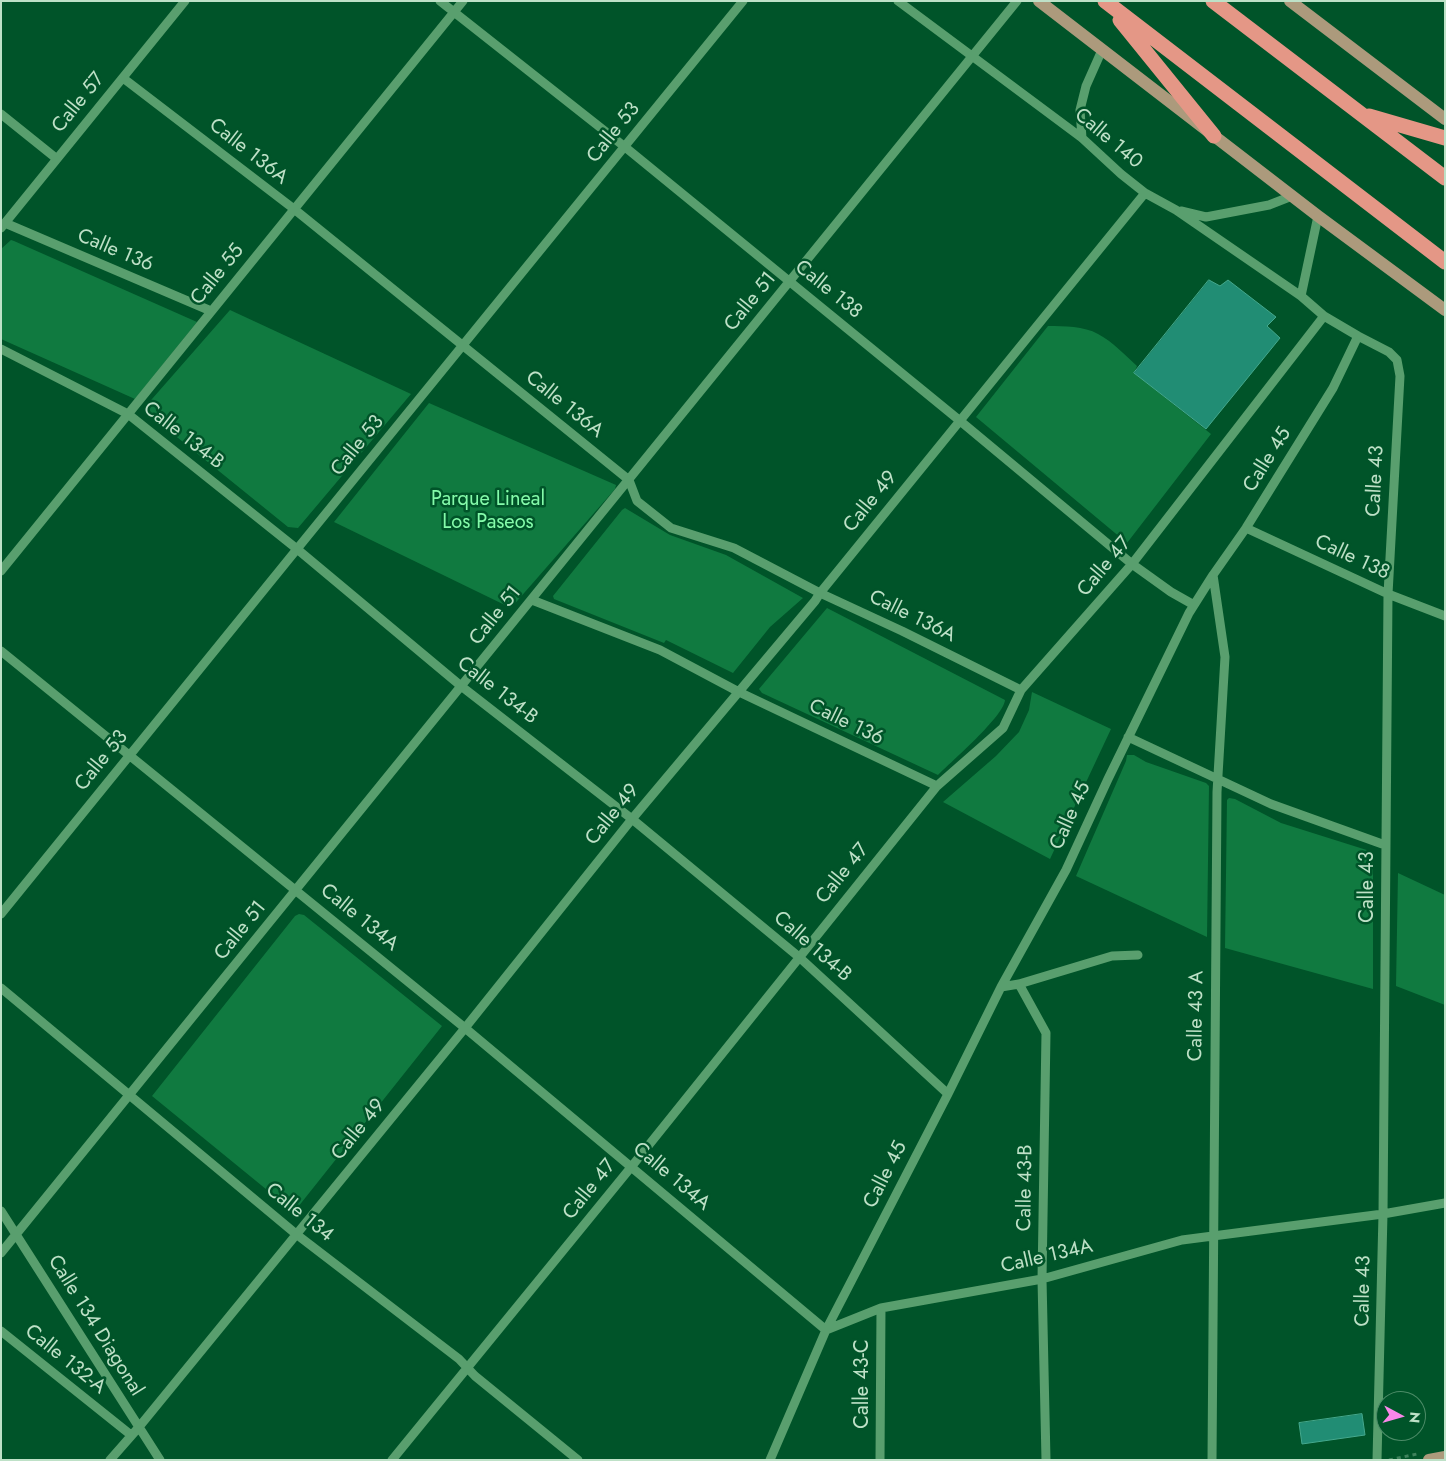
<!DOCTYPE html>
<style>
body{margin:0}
#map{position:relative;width:1446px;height:1461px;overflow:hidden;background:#005429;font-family:Jost,sans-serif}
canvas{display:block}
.frame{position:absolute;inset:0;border:2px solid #bee1c7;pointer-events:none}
.north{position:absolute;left:1376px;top:1391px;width:50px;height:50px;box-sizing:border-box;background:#005429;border:1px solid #4c8c68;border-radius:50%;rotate:96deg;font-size:14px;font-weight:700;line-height:20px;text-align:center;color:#bee1c7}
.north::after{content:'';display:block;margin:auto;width:18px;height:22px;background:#f987e9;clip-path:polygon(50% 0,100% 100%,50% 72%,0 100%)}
</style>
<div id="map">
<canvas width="1446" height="1461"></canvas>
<div class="frame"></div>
<div class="north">N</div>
</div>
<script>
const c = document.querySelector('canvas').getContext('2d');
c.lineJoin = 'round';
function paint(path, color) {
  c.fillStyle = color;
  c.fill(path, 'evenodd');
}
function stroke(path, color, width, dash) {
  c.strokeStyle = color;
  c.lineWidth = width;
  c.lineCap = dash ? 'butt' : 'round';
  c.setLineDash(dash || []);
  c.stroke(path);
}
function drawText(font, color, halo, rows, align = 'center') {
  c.font = font + ' Jost,sans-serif';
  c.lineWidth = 5;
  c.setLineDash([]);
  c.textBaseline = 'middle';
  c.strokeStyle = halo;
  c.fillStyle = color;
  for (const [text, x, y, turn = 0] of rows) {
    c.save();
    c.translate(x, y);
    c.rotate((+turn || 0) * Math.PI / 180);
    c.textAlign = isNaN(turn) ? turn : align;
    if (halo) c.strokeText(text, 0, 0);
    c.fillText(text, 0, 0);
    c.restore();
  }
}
paint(new Path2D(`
 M11,240L14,241L197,322L135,399L1,339V249Z
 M230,310L411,394L298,528L288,527L146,412L145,407Z
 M1048,326C1064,326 1084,326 1098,334C1113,342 1125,355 1137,366L1134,373L1211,434L1127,543L976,417Z
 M429,403L616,485L615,489L511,608L334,522Z
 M625,508L670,535L726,555L803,598L770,627L733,673L666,640L664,643L554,599L553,596L622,510Z
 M827,608L1005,700C1004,716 951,762 938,775L762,693L759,689Z
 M1032,692L1111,729L1050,859L943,802L996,756L1019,732L1029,710Z
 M1127,755H1134L1146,762L1206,783L1209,786L1207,937L1076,876L1126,761Z
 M1229,798L1235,799L1281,823L1373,852V989L1225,948L1227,800Z
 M1398,873L1445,895V1005L1396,986Z
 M299,914L304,915L442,1026L294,1212L152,1096L295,916Z`), '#107a40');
const building = new Path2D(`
 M1209,280L1220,286L1228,280L1276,317L1267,326L1280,338L1206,429L1134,373Z
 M1362,1414L1365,1435L1302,1444L1299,1423Z`);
paint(building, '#218d74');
stroke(building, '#44a88d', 1);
stroke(new Path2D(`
 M1389,1460L1417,1454`), '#3e825c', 3, [4, 4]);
stroke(new Path2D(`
 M440,1L625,147L959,420L1132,564L1171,592L1194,605
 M898,1L1082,138L1121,174L1145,193L1176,210L1301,296
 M123,78L294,209L629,480L637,501L671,528L734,548L820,593L902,631L1021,690
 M1,114L57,159
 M1082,138L1080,110L1086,86L1102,50
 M1181,211L1206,217L1269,205L1292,196
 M5,223L211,311
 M1,228L185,1
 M1358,336L1389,352L1397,360L1400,376L1388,594L1383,1214L1377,1460
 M1,349L128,414L297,549L461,686L632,819L799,957L948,1094
 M1246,528L1388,594L1445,616
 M1,571L463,1
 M532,600L660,650L739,692L937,786
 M1,651L465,1028L826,1330
 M1128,737L1271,804L1385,845
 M1,914L297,549L743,1
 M1019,984L1046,1033L1042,1279L1046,1460
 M1001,987L1019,984L1112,956L1138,955
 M1,988L296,1234L459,1359L475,1376L578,1460
 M1,1211L160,1460
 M1,1253L1017,1
 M826,1330L881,1308L1042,1279L1182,1240L1383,1214L1445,1203
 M1,1331L131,1435
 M110,1460L139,1427L465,1028L632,819L815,601L820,593L1145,193
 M392,1460L632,1166L937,786L1003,728L1021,690L1132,564L1324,316
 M770,1460L826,1330L948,1094L1001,987L1066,870L1108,779L1189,613L1213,575L1246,528L1333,388L1358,336L1324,316L1301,296L1318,216
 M880,1460L881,1308
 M1212,1460L1217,792L1225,657L1213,575`), '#599f6e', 9);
stroke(new Path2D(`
 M1039,1L1318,216L1445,310
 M1290,1L1445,119
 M1429,1460L1445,1457`), '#ac9a7c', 12);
stroke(new Path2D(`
 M1105,1L1445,262
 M1213,1L1445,178
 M1120,20L1214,136
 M1369,116L1445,138`), '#e49786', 15);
drawText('20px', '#bee1c7', '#005429', [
 ["Calle 57",79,103,-51],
 ["Calle 53",614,133,-51],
 ["Calle 140",1108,139,40],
 ["Calle 136A",248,152,38],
 ["Calle 136",115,251,23],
 ["Calle 55",218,275,-51],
 ["Calle 138",828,290,39],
 ["Calle 51",751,302,-51],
 ["Calle 136A",564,405,39],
 ["Calle 134-B",183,436,38],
 ["Calle 53",358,446,-51],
 ["Calle 45",1268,460,-58],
 ["Calle 43",1376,481,-87],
 ["Calle 49",871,502,-51],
 ["Calle 138",1352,558,25],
 ["Calle 47",1105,567,-50],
 ["Calle 51",496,616,-51],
 ["Calle 136A",912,617,26],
 ["Calle 134-B",497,691,38],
 ["Calle 136",846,723,26],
 ["Calle 53",102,761,-51],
 ["Calle 49",613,815,-51],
 ["Calle 45",1071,816,-66],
 ["Calle 47",843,874,-51],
 ["Calle 43",1368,887,-90],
 ["Calle 134A",359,918,39],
 ["Calle 51",241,931,-51],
 ["Calle 134-B",812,947,41],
 ["Calle 43 A",1197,1016,-89],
 ["Calle 49",359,1130,-51],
 ["Calle 45",886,1175,-63],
 ["Calle 134A",671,1177,40],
 ["Calle 43-B",1026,1188,-89],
 ["Calle 47",590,1190,-51],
 ["Calle 134",299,1213,39],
 ["Calle 134A",1047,1257,-13],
 ["Calle 43",1364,1291,-89],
 ["Calle 134 Diagonal",95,1326,58],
 ["Calle 132-A",65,1360,39],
 ["Calle 43-C",863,1384,-90]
]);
drawText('20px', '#84fbaa', '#005429', [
 ["Parque Lineal",488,500],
 ["Los Paseos",488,523]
]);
</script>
